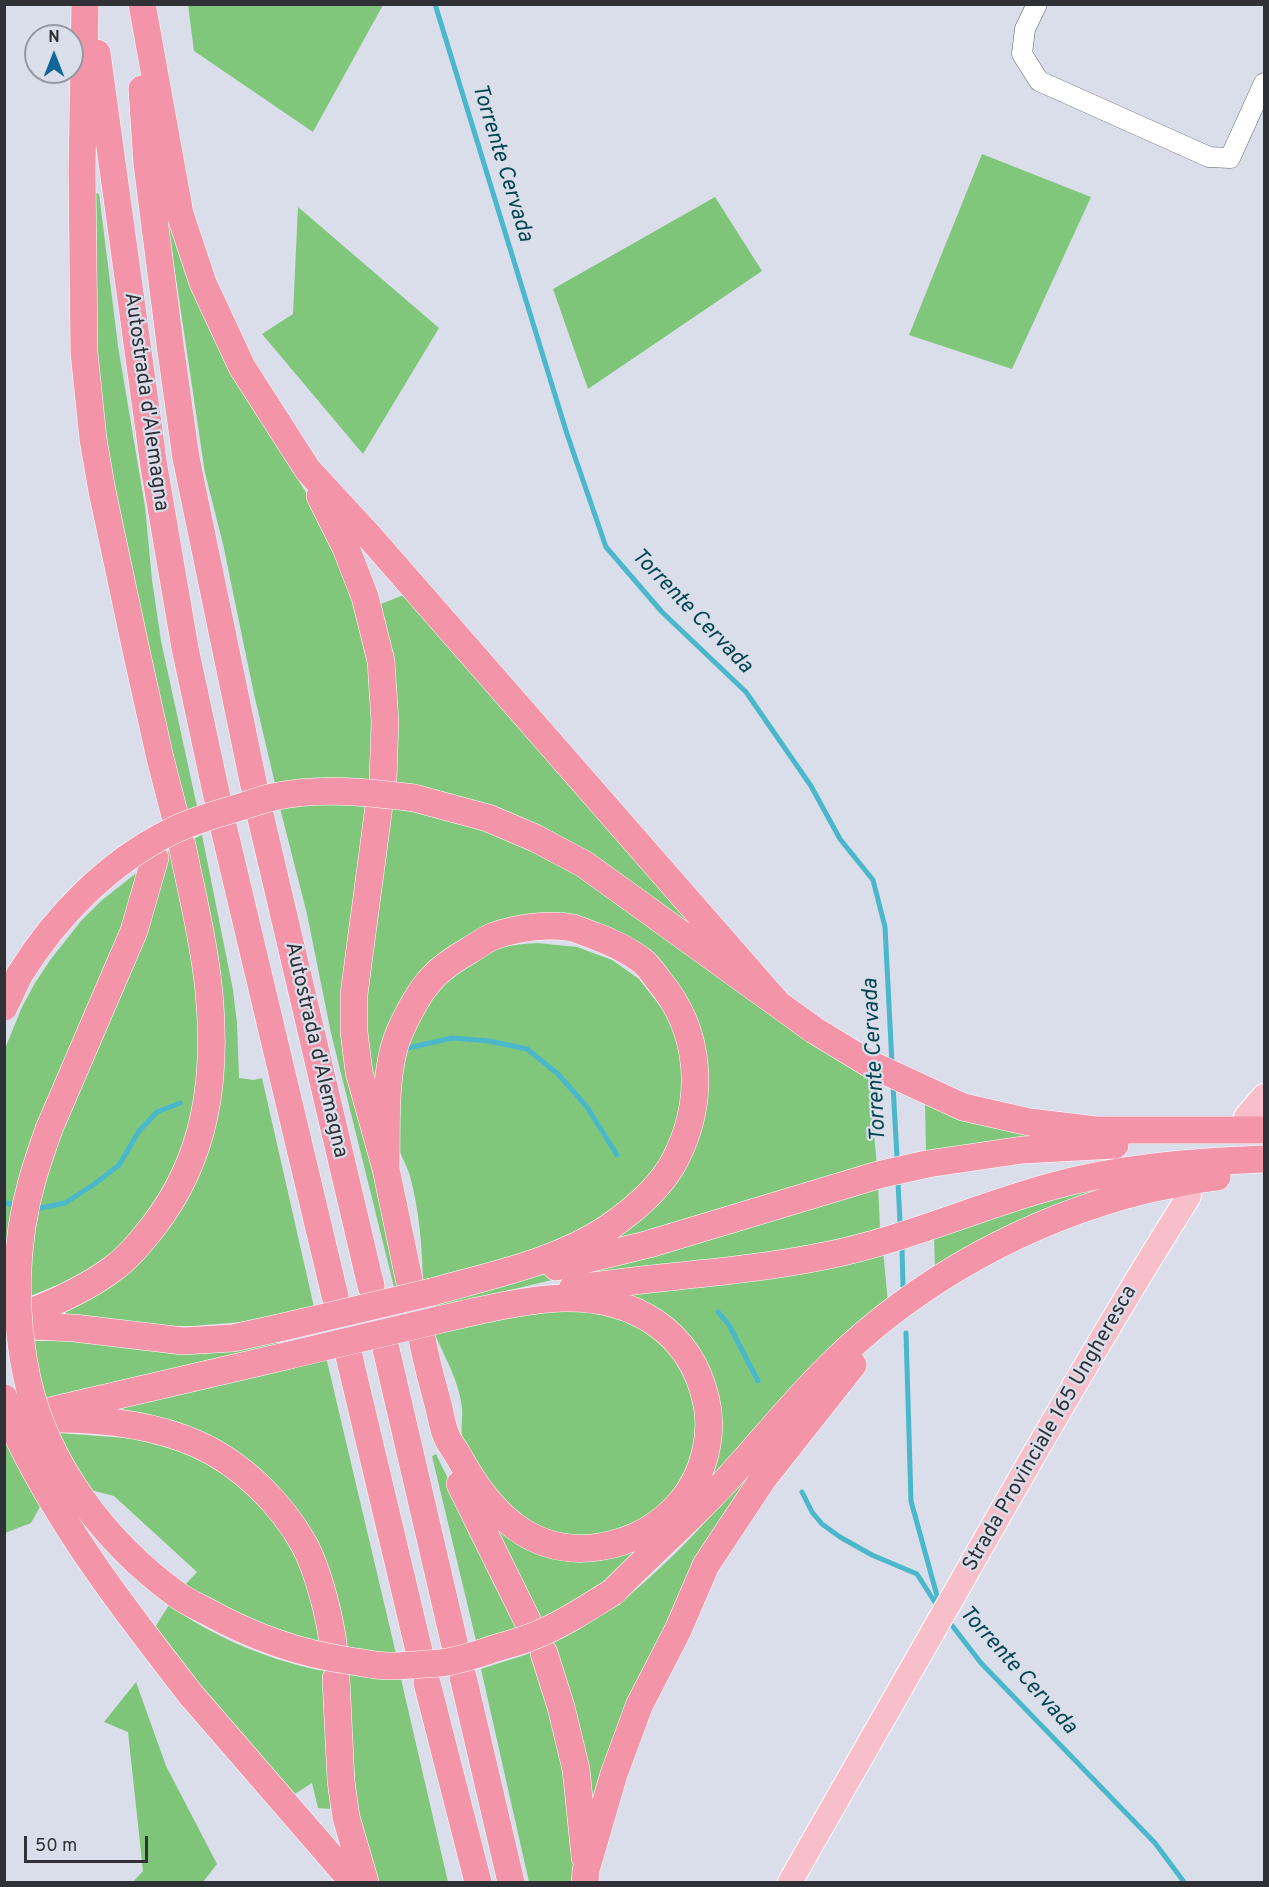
<!DOCTYPE html>
<style>
body{margin:0}
#map{position:relative;width:1269px;height:1887px;overflow:hidden;background:#dadeea;font-family:Overpass,sans-serif}
canvas{display:block}
.frame{position:absolute;inset:0;border:6px solid #303136;pointer-events:none}
.north{position:absolute;left:24px;top:24px;width:60px;height:60px;box-sizing:border-box;background:#dadeea;border:2px solid #9699a2;border-radius:50%;rotate:0deg;font-size:16px;font-weight:700;line-height:24px;text-align:center;color:#303136}
.north::after{content:'';display:block;margin:auto;width:21px;height:27px;background:#0f6797;clip-path:polygon(50% 0,100% 100%,50% 72%,0 100%)}
.scale{position:absolute;left:24px;top:1836px;width:124px;height:27px;box-sizing:border-box;border:3px solid #303136;border-top:0;padding-left:8px;font-size:18px;line-height:21px;white-space:nowrap;color:#303136;-webkit-text-stroke:4px #dadeea;paint-order:stroke}
</style>
<div id="map">
<canvas width="1269" height="1887"></canvas>
<div class="frame"></div>
<div class="north">N</div>
<div class="scale">50 m</div>
</div>
<script>
const c = document.querySelector('canvas').getContext('2d');
c.lineJoin = 'round';
function paint(path, color) {
  c.fillStyle = color;
  c.fill(path, 'evenodd');
}
function stroke(path, color, width, dash) {
  c.strokeStyle = color;
  c.lineWidth = width;
  c.lineCap = dash ? 'butt' : 'round';
  c.setLineDash(dash || []);
  c.stroke(path);
}
function drawText(font, color, halo, rows, align = 'center') {
  c.font = font + ' Overpass,sans-serif';
  c.lineWidth = 4.5;
  c.setLineDash([]);
  c.textBaseline = 'middle';
  c.strokeStyle = halo;
  c.fillStyle = color;
  for (const [text, x, y, turn = 0] of rows) {
    c.save();
    c.translate(x, y);
    c.rotate((+turn || 0) * Math.PI / 180);
    c.textAlign = isNaN(turn) ? turn : align;
    if (halo) c.strokeText(text, 0, 0);
    c.fillText(text, 0, 0);
    c.restore();
  }
}
paint(new Path2D(`
 M188,5V4L383,5L313,132L194,51Z
 M982,154L1091,197L1012,369L909,335Z
 M90,191L99,194L118,346L145,507L152,580L161,641L198,811L183,819L98,407Z
 M298,207L439,328L363,454L262,334L293,314Z
 M168,225H175L277,446L305,491L342,561L370,650L374,781L276,788L254,694L223,544L205,473Z
 M406,594L696,925L690,931L467,799L416,785L391,782L376,606Z
 M372,802L346,974L401,1285L394,1287L331,1033L307,914L280,808L304,804Z
 M389,804L468,822L550,856L873,1077L871,1102L877,1166L602,1244L699,1119L671,988L579,928L447,959L378,1089L370,1087L363,1027Z
 M202,835L233,990L237,1023L239,1078L254,1080L262,1078L314,1307L241,1322L193,1326H168L67,1315L65,1313V1312L116,1275L213,1121L189,841Z
 M175,848L201,996L199,1107L168,1187L126,1241L100,1263L60,1284L30,1296L33,1244L40,1204L49,1167L69,1110L165,853Z
 M144,867L4,1304V1051L22,1007L35,983L51,959L81,921L101,901Z
 M537,943L577,947L612,960L639,979L663,1010L670,1023L682,1051L685,1097L662,1163L618,1209L554,1244L429,1281L428,1279L423,1280C422,1244 419,1210 410,1176C406,1163 399,1153 396,1140C398,1116 398,1090 403,1067C412,1018 446,971 492,951C506,945 522,944 537,943Z
 M925,1101L1037,1130L1034,1137L926,1153Z
 M1123,1180L935,1269L934,1234Z
 M878,1184L880,1229L799,1249L560,1278L435,1308L434,1301L575,1267Z
 M883,1250L888,1304L650,1554L543,1627L492,1518L542,1547L676,1516L715,1395L619,1295Z
 M586,1306L651,1328L693,1383L699,1443L677,1492L636,1527L581,1538L536,1527L500,1503L463,1441C460,1430 463,1420 462,1408C459,1381 445,1357 434,1333L531,1311Z
 M276,1337L278,1344L233,1357L45,1400L33,1341Z
 M326,1357L397,1658L344,1654L277,1494L97,1406Z
 M804,1405L742,1507L595,1810L551,1644C658,1594 730,1493 804,1405Z
 M58,1433L139,1439L183,1452L219,1470L260,1504L299,1557L328,1653L182,1588L197,1572L114,1496L87,1489Z
 M4,1439L42,1503L31,1523L5,1533Z
 M436,1454C442,1467 448,1478 454,1491L525,1634L478,1649L432,1456Z
 M169,1605C216,1639 273,1662 329,1672L334,1771L330,1809L318,1808L312,1783L290,1797L152,1632Z
 M531,1653L543,1674L572,1818L574,1882H529L481,1669Z
 M347,1675L401,1679L448,1882H375L353,1809Z`), '#80c77c');
paint(new Path2D(`
 M715,197L762,271L588,389L553,289Z
 M136,1682L166,1766L217,1864L203,1882H133L143,1871L128,1732L104,1722Z`), '#7ec57a');
stroke(new Path2D(`
 M435,4L567,434L606,547L662,612L746,692L811,786L840,839L873,880L885,927L892,1064
 M408,1048L452,1038L489,1041L527,1049L558,1074L587,1107L617,1155
 M893,1085L897,1157
 M898,1183L900,1222
 M4,1203L18,1205
 M33,1207L40,1208L65,1203L93,1185L119,1165L139,1131L157,1112L180,1103
 M902,1248L903,1286
 M718,1312L729,1325L758,1381
 M906,1333L911,1501L939,1603
 M802,1492L812,1512L822,1524L840,1537L872,1555L917,1574L938,1607
 M947,1619L981,1663L1155,1843L1184,1882`), '#4ab8ca', 5);
const minor = new Path2D(`
 M1037,4L1025,29L1022,54L1039,81L1209,157L1230,158L1264,83`);
const major = new Path2D(`
 M1246,1117L1264,1096
 M790,1882C847,1781 905,1680 963,1579C1036,1450 1110,1321 1189,1196`);
const highway = new Path2D(`
 M85,4L82,170L84,352L93,439L102,491L137,655L160,758L175,816
 M142,4L180,214L203,283L242,367L308,470L369,536L778,1004
 M97,53L154,467L185,648L217,797
 M142,89L147,164L170,344L186,458L254,786
 M320,496L346,548L365,597L381,661L385,722L383,780
 M414,798L488,818L535,838L584,864L814,1030L870,1064L963,1107L1029,1122L1096,1130H1264
 M379,806L354,994V1032L359,1072L386,1169L409,1279
 M260,814L371,1286
 M223,825L335,1296
 M49,1129L134,931L155,858
 M386,1169C387,1129 384,1087 394,1048C400,1027 418,993 432,978C443,966 456,958 470,950C478,945 486,939 494,936C516,928 550,923 573,928C580,930 588,934 595,936C611,942 628,950 641,960C648,965 654,974 659,981C702,1032 705,1100 676,1158C662,1187 634,1210 608,1228C555,1263 491,1275 432,1292
 M556,1267L649,1244L878,1175L927,1164L1022,1150L1115,1145
 M572,1289C656,1276 741,1273 824,1256C901,1241 974,1208 1049,1187C1120,1167 1192,1162 1264,1159
 M31,1312C58,1301 87,1288 111,1270C127,1259 140,1243 152,1228C207,1158 217,1078 209,992C204,942 192,894 182,845
 M32,1326L74,1328L183,1341L233,1338L283,1327
 M422,1338C426,1361 432,1382 438,1404C441,1415 442,1426 446,1435C449,1443 456,1451 460,1459C490,1513 532,1557 599,1547C631,1542 660,1527 681,1502C704,1475 714,1434 706,1400C690,1330 633,1297 564,1298C526,1299 476,1311 438,1320
 M386,1349L456,1650
 M349,1356L420,1655
 M54,1410L290,1355
 M55,1419C103,1419 152,1424 197,1444C242,1464 282,1504 305,1546C319,1573 331,1621 334,1651
 M460,1484L531,1628
 M613,1592C649,1555 688,1521 723,1484C760,1444 794,1401 833,1363C919,1279 1029,1219 1146,1190C1170,1185 1193,1179 1217,1177
 M544,1653L561,1707L576,1769L585,1857
 M463,1677L511,1882
 M336,1679L341,1781L346,1817L365,1882
 M427,1683L478,1882
 M191,1695L353,1882
 M585,1882L586,1870L614,1774L639,1706L678,1630L706,1565L763,1479L853,1365`);
stroke(minor, '#595d66', 21);
stroke(major, '#fff', 26);
stroke(highway, '#fff', 28);
stroke(minor, '#fff', 20);
stroke(major, '#f8bfcb', 24);
stroke(highway, '#f494a9', 27);
const highwayBridge = new Path2D(`
 M4,1007C10,996 14,985 20,974C56,916 108,863 170,832C190,822 213,815 234,809C247,805 260,800 273,797C319,787 368,792 414,798
 M49,1129C43,1146 37,1163 32,1181C14,1244 13,1313 27,1378C46,1465 105,1542 176,1594C185,1601 196,1606 206,1611C251,1636 300,1654 351,1661C364,1663 377,1666 390,1666C407,1666 424,1664 440,1663C458,1661 476,1655 493,1649C506,1645 519,1642 531,1637C560,1626 587,1608 613,1592
 M283,1327L432,1292
 M290,1355L438,1320
 M4,1398C9,1412 13,1428 20,1441C65,1533 128,1614 191,1695`);
stroke(highwayBridge, '#fff', 28, []);
stroke(highwayBridge, '#f494a9', 27);
drawText('21px', '#303136', '#dadeea', [
 ["Autostrada d'Alemagna",145,402,82],
 ["Autostrada d'Alemagna",315,1050,77],
 ["Strada Provinciale 165 Ungheresca",1051,1429,-60]
]);
drawText('italic 22px', '#00454f', '#dadeea', [
 ["Torrente Cervada",501,163,73],
 ["Torrente Cervada",691,612,46],
 ["Torrente Cervada",876,1060,-93],
 ["Torrente Cervada",1017,1671,48]
]);
</script>
